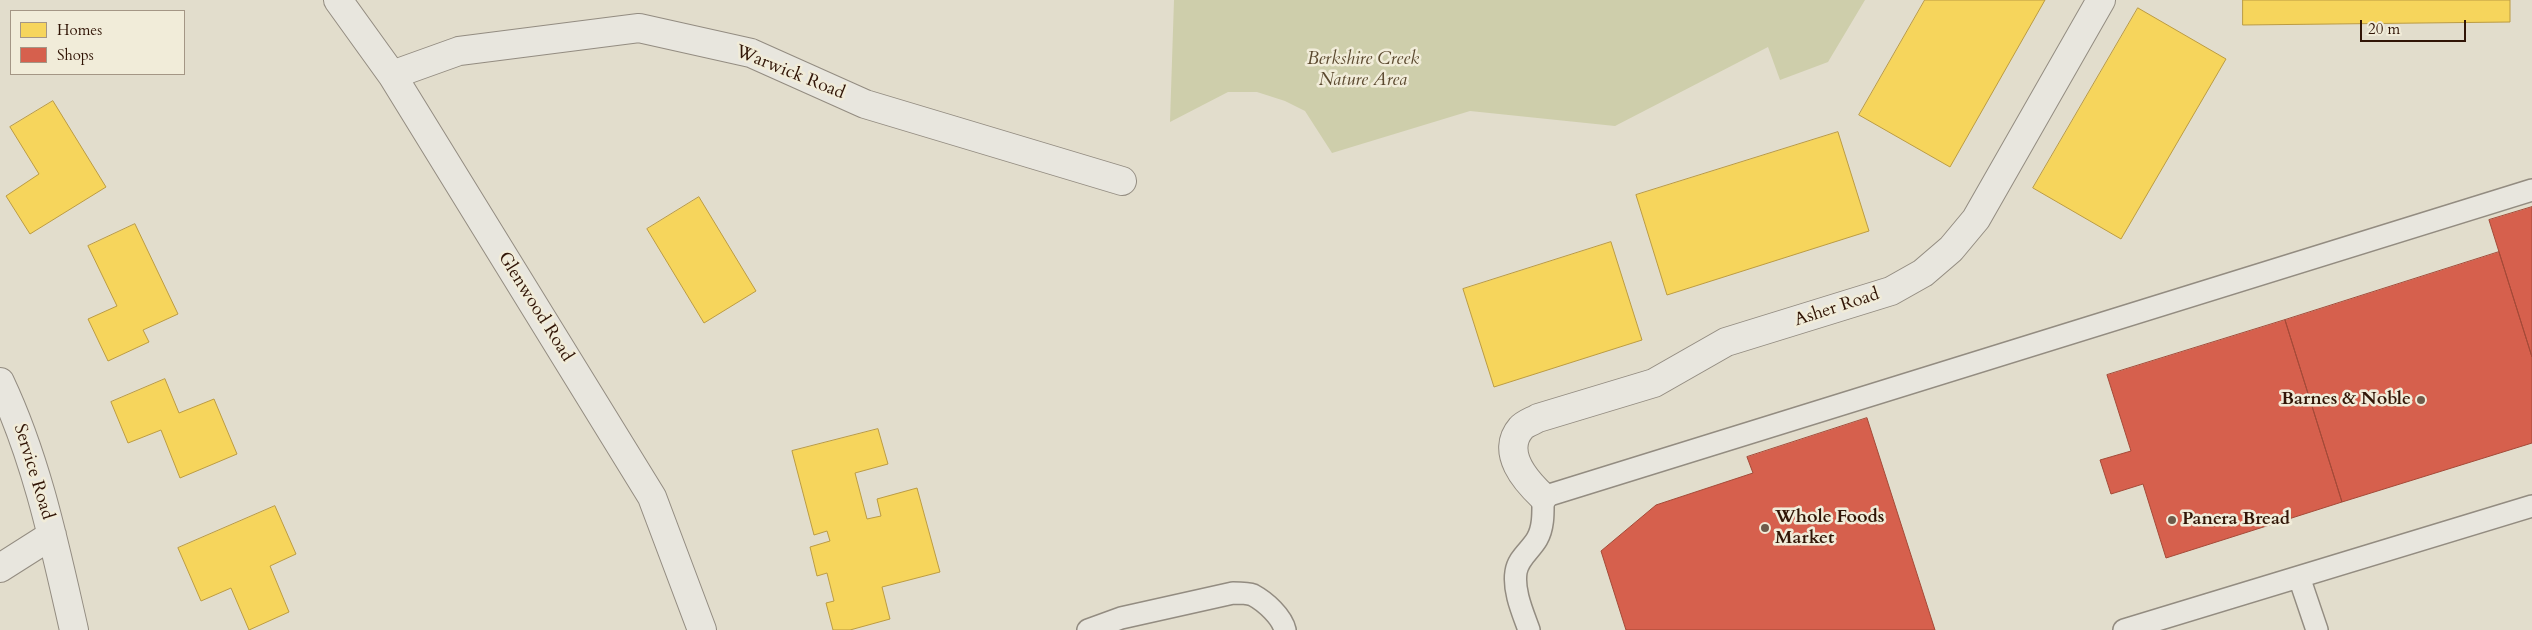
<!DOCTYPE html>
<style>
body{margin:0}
#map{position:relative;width:2532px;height:630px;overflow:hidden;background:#e2ddcc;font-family:Cardo,serif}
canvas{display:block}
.legend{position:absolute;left:10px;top:10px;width:175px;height:65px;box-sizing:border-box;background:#f1ecd9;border:1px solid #a49685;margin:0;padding:6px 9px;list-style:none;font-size:15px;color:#311506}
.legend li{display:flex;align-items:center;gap:10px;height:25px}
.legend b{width:25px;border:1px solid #a49685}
.scale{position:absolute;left:2360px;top:20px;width:106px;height:22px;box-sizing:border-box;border:2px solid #311506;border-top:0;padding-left:6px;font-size:15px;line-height:18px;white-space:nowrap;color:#311506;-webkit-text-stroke:4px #f1ecd9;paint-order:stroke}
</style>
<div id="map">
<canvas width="2532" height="630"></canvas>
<ul class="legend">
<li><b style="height:14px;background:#f6d55c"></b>Homes</li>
<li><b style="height:14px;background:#d6604d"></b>Shops</li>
</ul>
<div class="scale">20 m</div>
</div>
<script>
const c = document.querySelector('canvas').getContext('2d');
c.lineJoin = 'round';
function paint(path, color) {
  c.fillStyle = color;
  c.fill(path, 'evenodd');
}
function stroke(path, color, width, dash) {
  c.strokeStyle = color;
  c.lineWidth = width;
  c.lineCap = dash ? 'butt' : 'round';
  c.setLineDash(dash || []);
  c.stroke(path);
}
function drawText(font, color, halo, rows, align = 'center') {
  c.font = font + ' Cardo,serif';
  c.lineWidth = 5;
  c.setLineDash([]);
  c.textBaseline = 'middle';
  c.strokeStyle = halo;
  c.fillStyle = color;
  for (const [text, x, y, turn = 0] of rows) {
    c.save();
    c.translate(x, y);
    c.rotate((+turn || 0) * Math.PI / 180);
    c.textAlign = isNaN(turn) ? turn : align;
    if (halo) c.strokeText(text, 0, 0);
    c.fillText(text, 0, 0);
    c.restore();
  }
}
paint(new Path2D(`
 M1174,0H1865L1828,62L1780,80L1768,47L1615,126L1470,111L1332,153L1305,111L1285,101L1257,92H1228L1170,122Z`), '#ceceab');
const homes = new Path2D(`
 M1925,0H2045L1950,167L1859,115Z
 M2243,0H2510V22L2243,25Z
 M2138,8L2226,59L2121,239L2033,188Z
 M53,101L106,187L30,234L6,196L39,174L10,127Z
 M1838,132L1869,231L1667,295L1636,195Z
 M699,197L756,291L704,323L647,229Z
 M135,224L178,314L143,330L149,342L108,361L88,319L117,306L88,246Z
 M1611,242L1642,340L1494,387L1463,289Z
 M165,379L179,413L214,399L237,454L180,478L161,430L128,443L111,402Z
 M878,429L888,464L855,473L867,519L881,516L877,499L917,488L940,572L882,587L890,619L850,630H833L826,603L834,601L827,573L817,576L810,547L830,541L827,531L814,535L792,451Z
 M275,506L296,554L270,566L289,612L249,630L231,588L201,601L178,548Z`);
paint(homes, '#f6d55c');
stroke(homes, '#bb9b42', 1);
const shops = new Path2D(`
 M2532,207V357L2489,220Z
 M2499,252L2532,357V443L2342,502L2285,320Z
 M2285,320L2342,502L2166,558L2143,484L2111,494L2100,460L2131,451L2107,375Z
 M1867,418L1935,630H1626L1601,551L1656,505L1753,473L1747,457Z`);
paint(shops, '#d6604d');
stroke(shops, '#a44a38', 1);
const lane = new Path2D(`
 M2299,577L2317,630
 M1088,630L1121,618L1233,593C1239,593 1248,593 1253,595C1266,602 1282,617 1285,630
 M1529,630C1523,613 1513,591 1516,572C1518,558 1530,551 1537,539C1544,527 1543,511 1543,497L2532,190
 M2124,630L2532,506`);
const street = new Path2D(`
 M338,0L392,75L652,497L702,630
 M392,75L459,51L639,28L751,53L865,104L1122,181
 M0,382C37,460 55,547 74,630
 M1543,497C1526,481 1500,452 1521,428C1524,424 1533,421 1538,418L1654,383L1726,342L1891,291L1923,273L1951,249L1976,219L2101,0
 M0,568L52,535`);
stroke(lane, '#938c81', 24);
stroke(street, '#938c81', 30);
stroke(lane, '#e8e6de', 21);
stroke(street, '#e8e6de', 28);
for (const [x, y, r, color] of [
 [2421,400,5,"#6f5b4b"],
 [2172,520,5,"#6f5b4b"],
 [1765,528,5,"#6f5b4b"]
]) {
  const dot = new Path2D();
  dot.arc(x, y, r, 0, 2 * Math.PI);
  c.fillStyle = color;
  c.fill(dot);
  stroke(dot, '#f1ecd9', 2);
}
drawText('italic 18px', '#5b492f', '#f1ecd9', [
 ["Berkshire Creek",1363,60],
 ["Nature Area",1363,81]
]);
drawText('18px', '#311506', '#f1ecd9', [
 ["Warwick Road",790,73,22],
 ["Glenwood Road",535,307,58],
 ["Asher Road",1837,308,-18],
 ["Service Road",33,472,73]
]);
drawText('bold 18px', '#311506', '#f1ecd9', [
 ["Barnes & Noble",2411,400,"right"],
 ["Whole Foods",1775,518],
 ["Market",1775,539],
 ["Panera Bread",2182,520]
], 'left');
</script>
